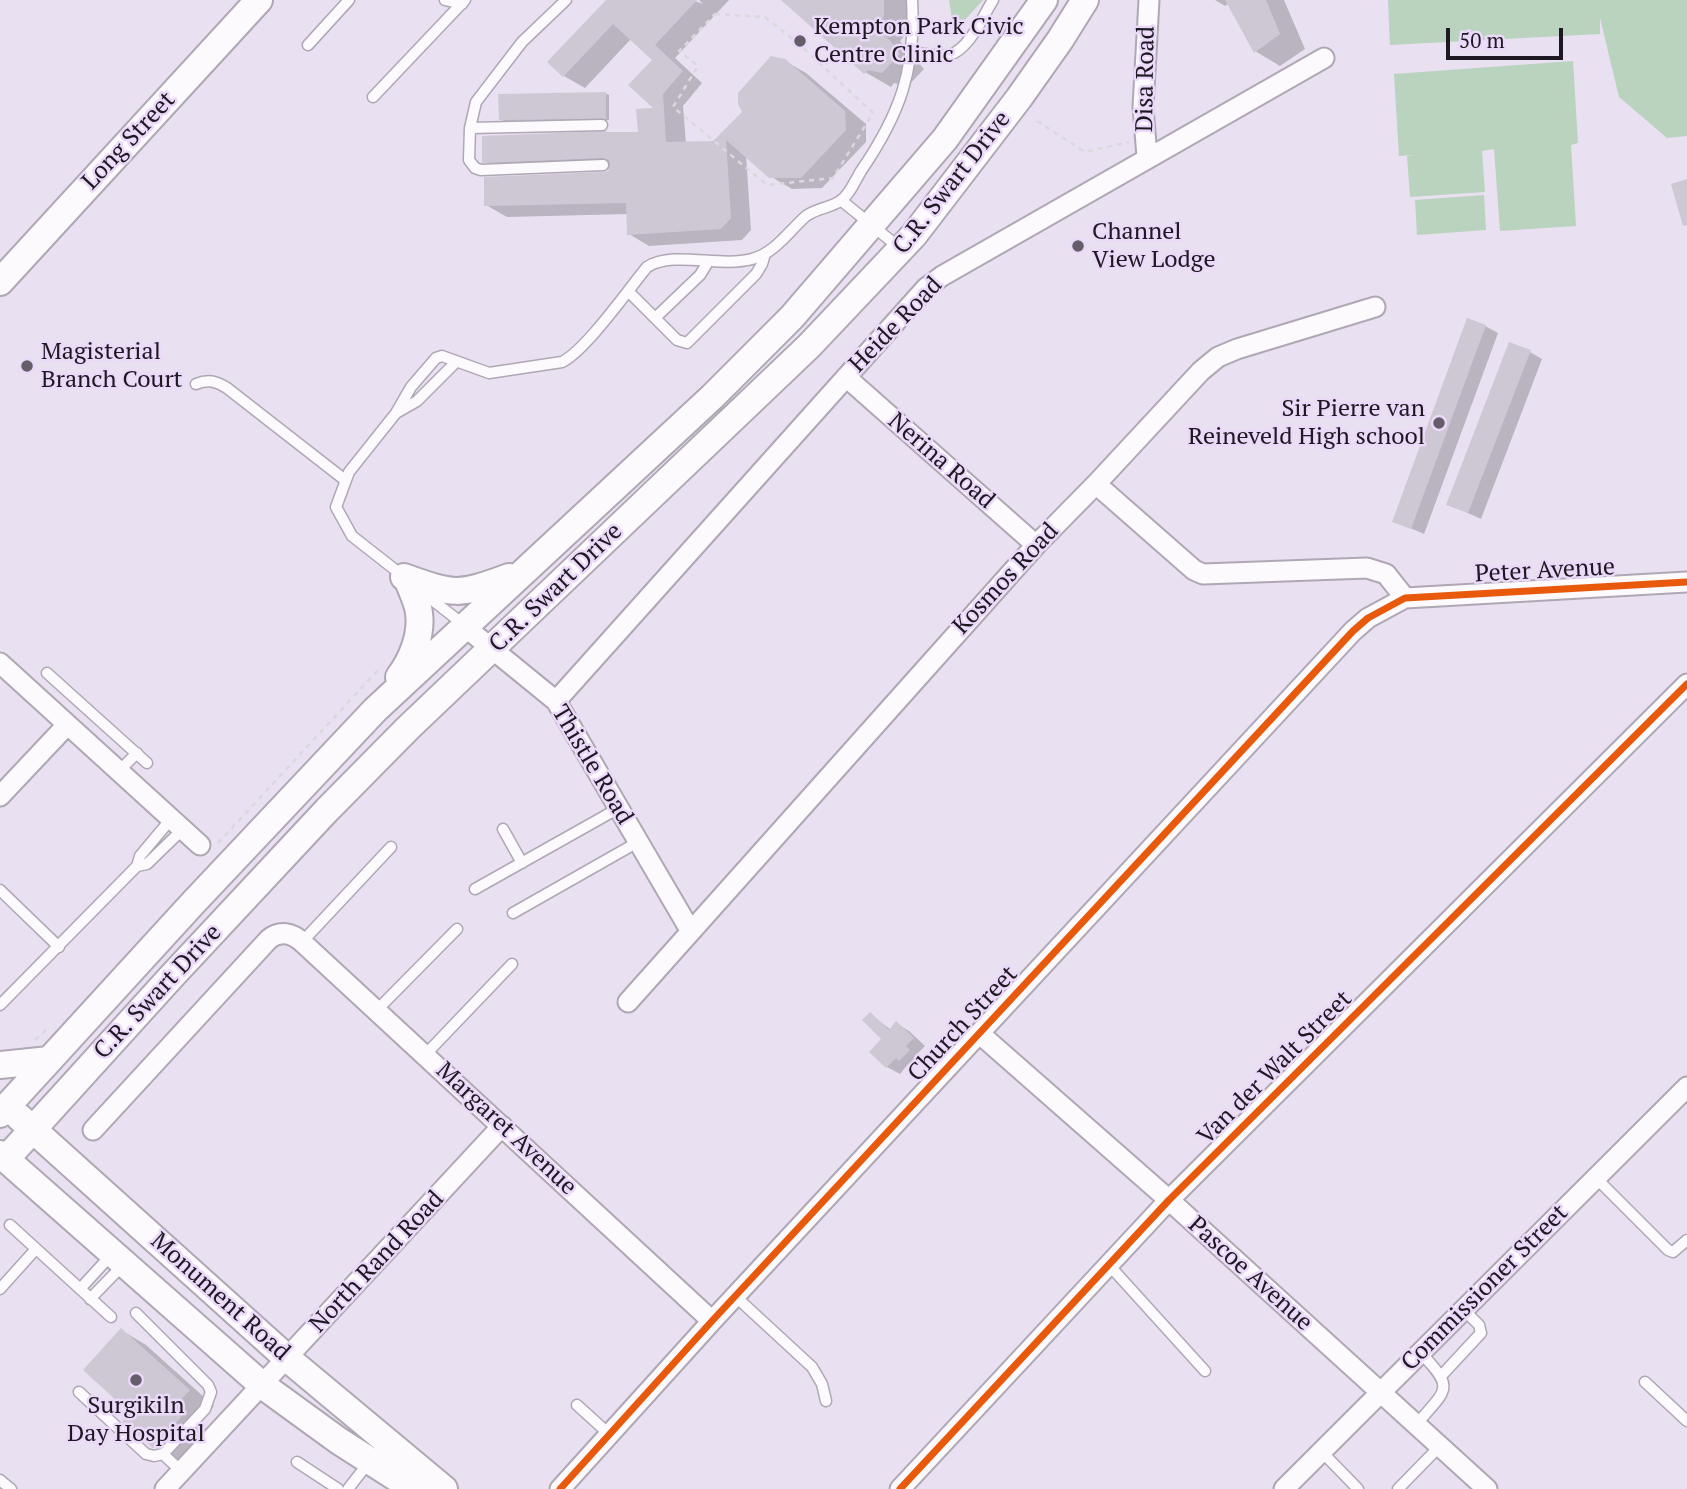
<!DOCTYPE html>
<style>
body{margin:0}
#map{position:relative;width:1687px;height:1489px;overflow:hidden;background:#e9e0f1;font-family:"PT Serif",serif}
canvas{display:block}
.scale{position:absolute;left:1446px;top:28px;width:117px;height:32px;box-sizing:border-box;border:4px solid #1e1822;border-top:0;padding-left:9px;font-size:21px;line-height:24px;white-space:nowrap;color:#1e1822;-webkit-text-stroke:5px #ead9f8;paint-order:stroke}
</style>
<div id="map">
<canvas width="1687" height="1489"></canvas>
<div class="scale">50 m</div>
</div>
<script>
const c = document.querySelector('canvas').getContext('2d');
c.lineJoin = 'round';
function paint(path, color) {
  c.fillStyle = color;
  c.fill(path, 'evenodd');
}
function stroke(path, color, width, dash) {
  c.strokeStyle = color;
  c.lineWidth = width;
  c.lineCap = dash ? 'butt' : 'round';
  c.setLineDash(dash || []);
  c.stroke(path);
}
function drawText(font, color, halo, rows, align = 'center') {
  c.font = font + ' "PT Serif",serif';
  c.lineWidth = 5;
  c.setLineDash([]);
  c.textBaseline = 'middle';
  c.strokeStyle = halo;
  c.fillStyle = color;
  for (const [text, x, y, turn = 0] of rows) {
    c.save();
    c.translate(x, y);
    c.rotate((+turn || 0) * Math.PI / 180);
    c.textAlign = isNaN(turn) ? turn : align;
    if (halo) c.strokeText(text, 0, 0);
    c.fillText(text, 0, 0);
    c.restore();
  }
}
paint(new Path2D(`
 M949,0H983L954,32Z
 M1388,0H1687V136L1667,138L1619,97L1600,18V34L1390,45Z
 M1573,61L1578,143L1571,145L1576,226L1500,231L1494,149L1482,151L1485,192L1410,197L1407,156L1413,155L1399,156L1394,74Z
 M1484,195L1486,230L1417,235L1415,200Z`), '#bad3be');
paint(new Path2D(`
 M608,0H692L703,4L699,0H729L675,58L702,83L683,106L686,144L714,143L745,112L785,61L806,73L866,124V142L822,188L792,189L770,176L746,155L751,230L742,240L649,246L629,234L628,214L507,217L486,205L604,174L613,169L505,173L484,161L640,133L658,109L654,60L631,39L585,88L564,76Z
 M792,0H909V30L900,41L924,69L908,86L894,83L891,87L865,72Z
 M1215,0H1284L1305,49L1280,66L1255,51L1229,3L1225,6Z
 M605,93L609,95V120L504,121L500,119Z
 M1485,326L1498,333L1424,534L1394,521Z
 M1530,352L1542,359L1481,519L1448,504Z
 M870,1014L891,1030L897,1024L909,1031L925,1046L917,1054L921,1057L912,1067L908,1064L900,1074L887,1067L871,1051L883,1039Z
 M121,1330L146,1345L214,1406L199,1423L207,1430L179,1461L154,1447L133,1413Z`), '#0003');
paint(new Path2D(`
 M606,0H697L655,45L683,71L663,94L666,142L713,141L742,112L738,104V93L771,56L785,59L845,111L846,130L801,178H769L726,140L731,218L721,229L627,235L626,203L484,206V177L603,172L608,171L610,165L609,160L603,158L482,163V136L607,131V132H638L636,109L653,108L628,85L652,60L613,24L563,77L547,62Z
 M781,0H884V16L876,26L893,44L900,54L882,73L868,70L864,74Z
 M1225,0H1266L1280,34L1254,53Z
 M606,92V119L499,120L498,94Z
 M1687,179V225L1683,226L1671,184Z
 M1467,318L1486,325L1411,529L1392,522Z
 M1509,342L1531,350L1468,513L1446,505Z
 M870,1012L889,1030L896,1021L914,1038L906,1046L910,1050L899,1061L896,1058L886,1068L869,1052L881,1039L862,1020Z
 M121,1328L190,1390L174,1407L183,1415L153,1448L122,1422L130,1413L83,1370Z`), '#cec7d4');
const lane = new Path2D(`
 M445,0L462,4
 M566,0L522,42L476,102L470,128L469,160L475,168L481,170L603,165
 M308,45L349,0
 M910,52C921,53 938,57 949,55C969,50 983,16 993,0
 M373,97L465,0
 M470,128L602,125
 M842,201L901,249
 M628,291L677,340L687,343L756,274L762,264L765,254
 M655,318L700,275L708,262
 M196,384C208,379 216,381 227,388L345,480
 M396,413L417,401L456,362
 M403,576L352,536L336,507L349,472L396,413L411,387L436,358L442,356L489,373L562,362C586,350 628,290 647,267C674,250 719,268 752,259C775,253 789,231 806,216C817,208 830,208 840,201C849,196 856,179 861,171C900,114 916,70 912,0
 M422,592L463,624
 M47,673L147,763
 M118,772L137,753
 M503,829L522,863
 M137,866L147,864L183,829
 M475,889L619,808
 M0,890L59,947
 M513,913L638,842
 M302,942L391,847
 M0,1005L137,866L140,856L171,819
 M377,1010L457,929
 M425,1055L512,964
 M1596,1178L1668,1250L1673,1252L1687,1240
 M10,1225L111,1317
 M1109,1265L1205,1371
 M0,1289L35,1250
 M80,1289L112,1254
 M735,1296L812,1367L822,1384L826,1401
 M90,1299L123,1265
 M1442,1375L1481,1333L1479,1325L1463,1309
 M1645,1382L1687,1421
 M79,1392L146,1454L154,1456L163,1454L205,1409L211,1392L208,1385L136,1313
 M577,1405L609,1434
 M1416,1425C1447,1388 1456,1390 1420,1352
 M1321,1451L1358,1489
 M163,1454L181,1471
 M297,1462L338,1489
 M0,1480L11,1489
 M348,1489L369,1462
 M1398,1489L1440,1446`);
const street = new Path2D(`
 M1147,157L1143,107L1149,0
 M846,377L1036,545
 M1096,484L1194,570L1203,574L1367,568L1386,574L1405,598
 M464,626L556,701L690,930
 M0,663L200,845
 M556,701L926,288L942,276L1324,58
 M0,796L67,725
 M628,1002L1036,545L1096,484L1201,371L1218,357L1237,349L1375,307
 M980,1034L1169,1200L1487,1489
 M93,1130L269,939C280,930 292,933 302,942L712,1321
 M165,1489L502,1126
 M560,1489L712,1321L1353,631L1368,618L1405,598L1687,582
 M900,1489L1169,1200L1687,684
 M1284,1489L1687,1087`);
const secondary = new Path2D(`
 M0,282L259,0
 M404,577C454,595 458,596 509,577
 M399,677C412,660 422,635 419,613C418,603 412,591 408,581
 M0,1065L49,1060
 M0,1114L193,903L375,710L712,397L792,317L945,139L1044,0
 M19,1117L288,1359L444,1489
 M0,1154L262,1385L339,1441L414,1489
 M6,1159L172,976L327,810L408,728L809,346L914,235L1019,98L1060,40L1085,0`);
stroke(lane, '#afa8b4', 13);
stroke(street, '#afa8b4', 23);
stroke(secondary, '#afa8b4', 30);
stroke(new Path2D(`
 M715,14L765,17L799,44L873,113L833,178L767,185L673,107L698,66L679,51Z
 M1037,121L1085,152L1129,142
 M218,843L380,668
 M35,1040L48,1028`), '#dbd8dd', 2.5, [5, 5]);
stroke(lane, '#fcfafd', 10);
stroke(street, '#fcfafd', 19);
stroke(secondary, '#fcfafd', 26);
stroke(new Path2D(`
 M560,1489L712,1321L1353,631L1368,618L1405,598L1687,582
 M900,1489L1169,1200L1687,684`), '#e8590c', 7);
for (const [x, y, r, color] of [
 [800,41,7,"#655e6a"],
 [1078,246,7,"#655e6a"],
 [27,366,7,"#655e6a"],
 [1439,423,7,"#655e6a"],
 [136,1380,7,"#655e6a"]
]) {
  const dot = new Path2D();
  dot.arc(x, y, r, 0, 2 * Math.PI);
  c.fillStyle = color;
  c.fill(dot);
  stroke(dot, '#ead9f8', 2.5);
}
drawText('24px', '#1e1822', '#ead9f8', [
 ["Kempton Park Civic",814,27],
 ["Centre Clinic",814,55],
 ["Channel",1092,232],
 ["View Lodge",1092,260],
 ["Magisterial",41,352],
 ["Branch Court",41,380],
 ["Sir Pierre van",1425,409,"right"],
 ["Reineveld High school",1425,437,"right"],
 ["Surgikiln",136,1406,"center"],
 ["Day Hospital",136,1434,"center"]
], 'left');
drawText('24px', '#1e1822', '#ead9f8', [
 ["Disa Road",1146,79,-89],
 ["Long Street",129,141,-47],
 ["C.R. Swart Drive",952,183,-52],
 ["Heide Road",896,325,-46],
 ["Nerina Road",941,461,41],
 ["Peter Avenue",1545,571,-3],
 ["Kosmos Road",1006,579,-47],
 ["C.R. Swart Drive",556,588,-44],
 ["Thistle Road",592,765,59],
 ["C.R. Swart Drive",158,992,-47],
 ["Church Street",963,1024,-47],
 ["Van der Walt Street",1275,1068,-45],
 ["Margaret Avenue",506,1129,43],
 ["North Rand Road",377,1262,-47],
 ["Pascoe Avenue",1250,1274,42],
 ["Commissioner Street",1485,1288,-45],
 ["Monument Road",220,1297,42]
]);
</script>
